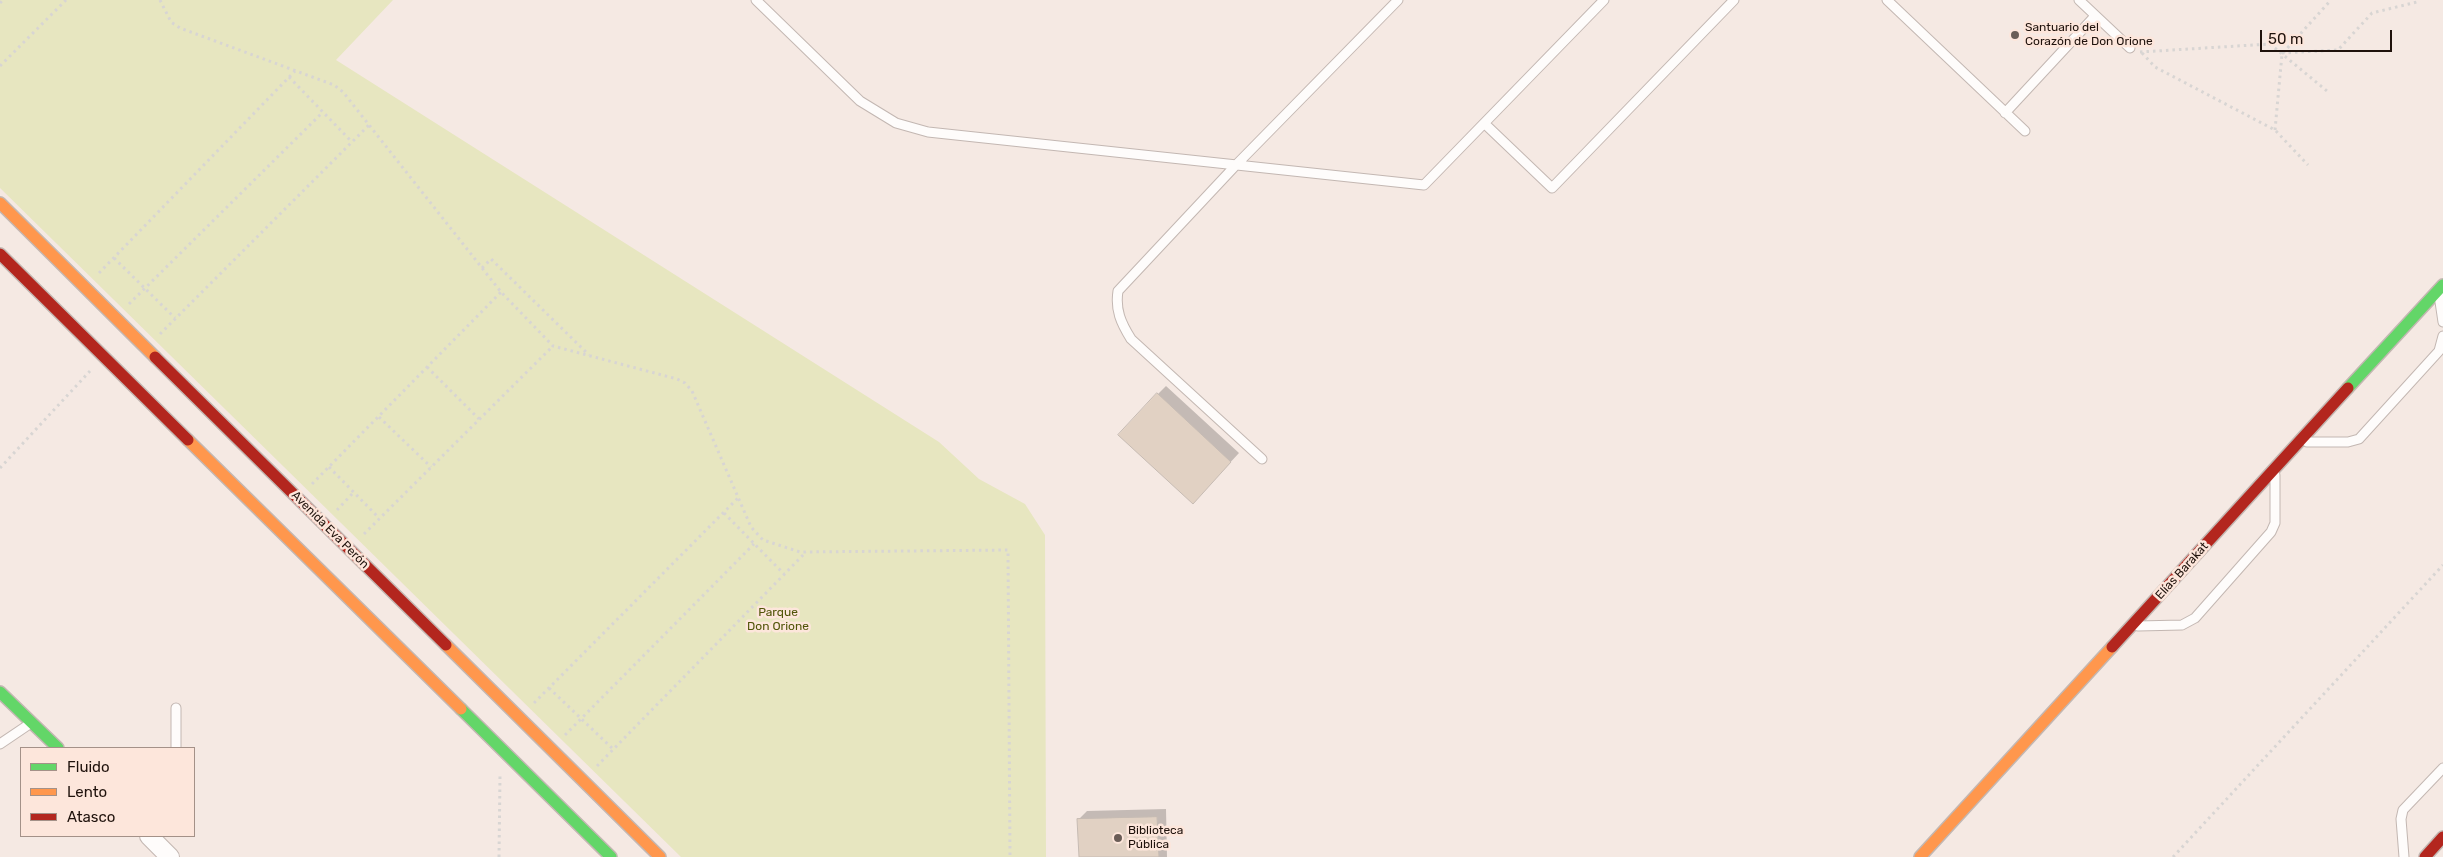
<!DOCTYPE html>
<meta charset="utf-8">
<style>
body{margin:0}
#map{position:relative;width:2443px;height:857px;overflow:hidden;background:#f5e9e3;font-family:Rubik,sans-serif}
canvas{display:block}
.legend{position:absolute;left:20px;top:747px;width:175px;height:90px;box-sizing:border-box;background:#fde6db;border:1px solid #a49188;margin:0;padding:6px 9px;list-style:none;font-size:15px;color:#1f120c}
.legend li{display:flex;align-items:center;gap:10px;height:25px}
.legend b{width:25px;border:1px solid #a49188}
.scale{position:absolute;left:2260px;top:30px;width:132px;height:22px;box-sizing:border-box;border:2px solid #1f120c;border-top:0;padding-left:6px;font-size:15px;line-height:18px;white-space:nowrap;color:#1f120c;-webkit-text-stroke:4px #fde6db;paint-order:stroke}
</style>
<div id="map">
<canvas width="2443" height="857"></canvas>
<ul class="legend">
<li><b style="height:6px;background:#63d668"></b>Fluido</li>
<li><b style="height:6px;background:#ff974d"></b>Lento</li>
<li><b style="height:6px;background:#b3261e"></b>Atasco</li>
</ul>
<div class="scale">50 m</div>
</div>
<script>
const c = document.querySelector('canvas').getContext('2d');
c.lineJoin = 'round';
function paint(path, color) {
  c.fillStyle = color;
  c.fill(path, 'evenodd');
}
function stroke(path, color, width, dash) {
  c.strokeStyle = color;
  c.lineWidth = width;
  c.lineCap = dash ? 'butt' : 'round';
  c.setLineDash(dash || []);
  c.stroke(path);
}
function drawText(font, color, halo, rows, align = 'center') {
  c.font = font + ' Rubik,sans-serif';
  c.lineWidth = 5;
  c.setLineDash([]);
  c.textBaseline = 'middle';
  c.strokeStyle = halo;
  c.fillStyle = color;
  for (const [text, x, y, turn = 0] of rows) {
    c.save();
    c.translate(x, y);
    c.rotate((+turn || 0) * Math.PI / 180);
    c.textAlign = isNaN(turn) ? turn : align;
    if (halo) c.strokeText(text, 0, 0);
    c.fillText(text, 0, 0);
    c.restore();
  }
}
paint(new Path2D(`
 M0,0H393L336,60L939,442L979,479L1025,504L1045,535L1046,857H681L0,188Z`), '#e7e6c0');
paint(new Path2D(`
 M1166,386L1239,453L1201,494L1158,394Z
 M1166,809L1167,857H1080L1078,820L1087,811Z`), '#0003');
const building = new Path2D(`
 M1157,393L1231,462L1193,504L1118,435Z
 M1157,817L1159,857H1079L1077,819Z`);
paint(building, '#e1d1c3');
stroke(building, '#c6bbb3', 1);
const lane = new Path2D(`
 M756,0L860,101L896,123L928,132L1424,185L1604,0
 M1887,0L2025,131
 M2079,0L2130,48
 M2005,113L2095,16
 M1485,124L1552,188L1734,0
 M2439,295L2443,322
 M2307,442H2348L2359,439L2439,351L2443,336
 M1262,459L1131,339C1121,323 1115,310 1118,291L1236,165L1398,0
 M2138,626L2182,625L2195,618L2271,532L2275,523V475
 M0,744L31,723
 M176,748V708
 M2404,857L2401,819L2403,810L2443,768`);
const street = new Path2D(`
 M149,836L170,857`);
const fast = new Path2D(`
 M2348,388L2443,285
 M0,692L58,748
 M461,709L611,857`);
const slow = new Path2D(`
 M0,203L155,357
 M188,440L461,709
 M446,645L660,857
 M1920,857L2112,647`);
const jam = new Path2D(`
 M0,254L188,440
 M155,357L446,645
 M2112,647L2348,388
 M2425,857L2443,837`);
stroke(lane, '#c3b7b2', 11);
stroke(street, '#c3b7b2', 20);
stroke(fast, '#c3b7b2', 14);
stroke(slow, '#c3b7b2', 14);
stroke(jam, '#c3b7b2', 14);
stroke(new Path2D(`
 M160,0L171,22L180,28L334,85L343,92L501,292L553,346L677,379L685,383L692,391L751,527L763,540L800,552L1008,550L1010,857
 M0,3L3,0
 M2140,52L2270,44L2327,91
 M2142,53L2155,67L2275,130L2308,165
 M2282,53L2338,50L2372,13L2417,2
 M0,66L66,0
 M289,77L352,142
 M2275,130L2282,54L2331,0
 M114,258L175,318
 M482,268L491,259L589,355
 M99,273L295,71
 M129,304L323,112
 M160,334L370,124
 M427,367L479,419
 M379,417L431,467
 M329,467L379,518
 M0,468L90,371
 M312,484L501,292
 M337,510L354,492
 M724,513L784,574
 M364,534L553,346
 M549,688L613,749
 M534,703L738,498
 M565,735L754,544
 M597,766L806,552
 M499,857L500,775
 M2173,857L2443,565`), '#d8d5d3', 3, [2.5, 4]);
stroke(lane, '#fefcfb', 9);
stroke(street, '#fefcfb', 18);
stroke(fast, '#63d668', 11);
stroke(slow, '#ff974d', 11);
stroke(jam, '#b3261e', 11);
for (const [x, y, r, color] of [
 [2015,35,5,"#6a5d57"],
 [1118,838,5,"#6a5d57"]
]) {
  const dot = new Path2D();
  dot.arc(x, y, r, 0, 2 * Math.PI);
  c.fillStyle = color;
  c.fill(dot);
  stroke(dot, '#fde6db', 2);
}
drawText('12px', '#1f120c', '#fde6db', [
 ["Santuario del",2025,28],
 ["Corazón de Don Orione",2025,42],
 ["Biblioteca",1128,831],
 ["Pública",1128,845]
], 'left');
drawText('12px', '#1f120c', '#fde6db', [
 ["Avenida Eva Perón",330,530,45],
 ["Elías Barakat",2182,571,-48]
]);
drawText('12px', '#515509', '#fde6db', [
 ["Parque",778,613],
 ["Don Orione",778,627]
]);
</script>
